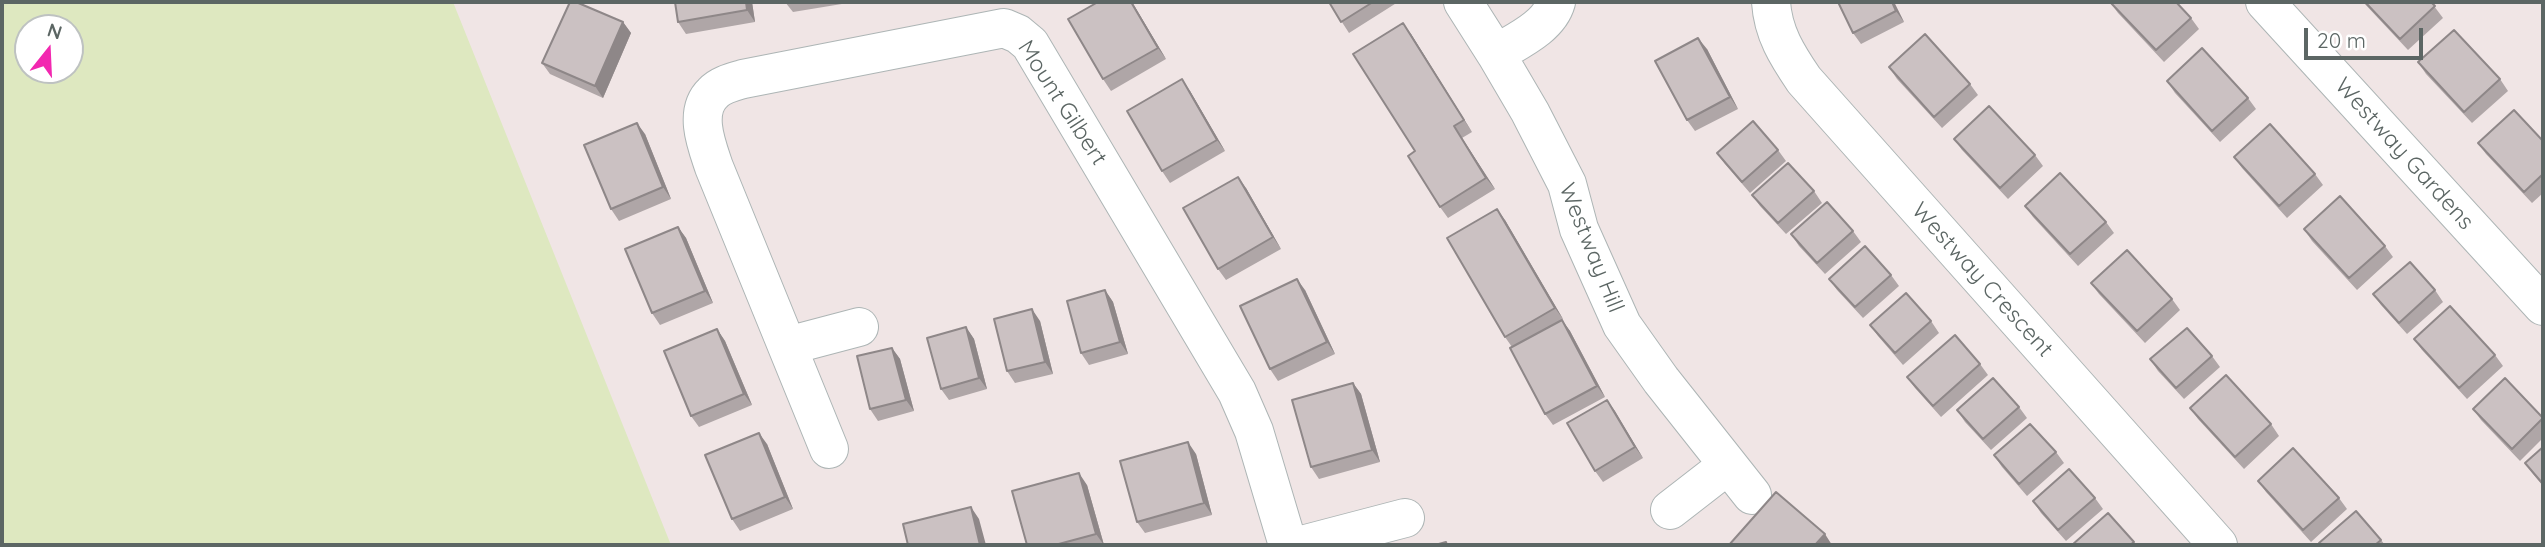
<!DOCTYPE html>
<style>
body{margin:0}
#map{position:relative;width:2545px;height:547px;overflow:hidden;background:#f0e5e5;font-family:Quicksand,sans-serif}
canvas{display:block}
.frame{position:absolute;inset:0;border:4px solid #5c6664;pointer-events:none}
.north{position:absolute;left:14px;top:14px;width:70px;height:70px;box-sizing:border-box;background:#fff;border:2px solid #bec2c1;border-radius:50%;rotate:18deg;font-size:19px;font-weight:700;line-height:28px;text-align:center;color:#5c6664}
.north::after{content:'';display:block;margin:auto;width:24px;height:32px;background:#f228b0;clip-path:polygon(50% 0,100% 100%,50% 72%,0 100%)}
.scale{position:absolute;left:2304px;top:28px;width:119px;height:32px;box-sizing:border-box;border:4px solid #5c6664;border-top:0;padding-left:9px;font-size:21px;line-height:24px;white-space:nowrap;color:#5c6664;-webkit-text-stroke:5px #fff;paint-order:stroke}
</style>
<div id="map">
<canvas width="2545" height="547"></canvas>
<div class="frame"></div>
<div class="north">N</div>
<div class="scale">20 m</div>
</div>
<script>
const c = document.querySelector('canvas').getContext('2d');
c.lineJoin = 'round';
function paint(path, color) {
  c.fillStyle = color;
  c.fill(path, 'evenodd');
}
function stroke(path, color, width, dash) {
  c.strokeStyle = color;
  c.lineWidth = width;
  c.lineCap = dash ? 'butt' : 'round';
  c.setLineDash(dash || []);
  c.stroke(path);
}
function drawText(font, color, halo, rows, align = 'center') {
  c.font = font + ' Quicksand,sans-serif';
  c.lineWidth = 5;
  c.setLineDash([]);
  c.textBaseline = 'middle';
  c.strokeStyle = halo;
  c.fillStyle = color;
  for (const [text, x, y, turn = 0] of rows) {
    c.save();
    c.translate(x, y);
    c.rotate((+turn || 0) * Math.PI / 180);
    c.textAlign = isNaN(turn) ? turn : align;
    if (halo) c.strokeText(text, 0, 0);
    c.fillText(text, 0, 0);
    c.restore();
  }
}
paint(new Path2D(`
 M2,2H453L671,545H2ZM28,28H70V70H28Z`), '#dee8c0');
const minor = new Path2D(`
 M1463,2L1496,54C1517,41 1549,27 1556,2
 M1771,2C1773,33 1787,55 1804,80L2218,545
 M2265,2L2543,306
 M1496,54L1530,112L1567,184L1579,229L1622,325L1661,380L1752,495
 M787,346L859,327
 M829,449L714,167C707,146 693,112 713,93C720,85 733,82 743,79L1004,28L1018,34L1030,44L1237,392L1254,431L1288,545
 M1670,510L1728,465
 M1302,545L1405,518`);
stroke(minor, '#adb5b5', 40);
stroke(minor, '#fff', 38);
paint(new Path2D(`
 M675,2H752L755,22L686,34L678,22Z
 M785,2H854L793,12Z
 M1098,2H1132L1166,59L1111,91L1103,79Z
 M1329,2H1398L1349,33Z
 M1894,2L1904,22L1861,44L1853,33Z
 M2110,2L2191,18L2199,29L2164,62L2118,13Z
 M2363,2H2431L2443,18L2408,50Z
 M623,22L631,33L603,98L550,74L542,63Z
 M1411,34L1472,132L1462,138L1495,189L1448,218L1440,207L1415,151Z
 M1707,49L1738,109L1695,131L1687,120Z
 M2418,62L2500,79L2508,91L2472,123L2426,74Z
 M1889,67L1970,84L1978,95L1942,128L1897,79Z
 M2167,81L2248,98L2256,109L2220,142L2175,93Z
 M1190,91L1225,151L1170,183L1162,171Z
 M645,134L671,199L619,221L611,209Z
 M1954,139L2035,155L2043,166L2008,199L1962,150Z
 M2543,141V193L2532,203L2486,154L2478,143Z
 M1778,150L1786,161L1750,193L1725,164L1717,153Z
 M2234,157L2315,174L2323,185L2287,218L2242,168Z
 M1246,188L1281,249L1226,280L1218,269Z
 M1814,191L1822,203L1786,234L1760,206L1752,195Z
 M2025,206L2106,222L2114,233L2078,266L2033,217Z
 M1505,220L1563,319L1562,320L1570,331L1605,397L1553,425L1545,414L1512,347L1505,337Z
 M678,227L686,238L713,303L660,325L652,313Z
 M2304,229L2385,246L2393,257L2357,290L2312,241Z
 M1853,231L1861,242L1825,274L1799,246L1791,234Z
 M1891,275L1899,286L1863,318L1837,290L1829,279Z
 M2091,283L2172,299L2180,310L2145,343L2099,294Z
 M1105,290L1113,302L1128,354L1089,365L1081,353Z
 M1305,290L1335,354L1278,381L1270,369Z
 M2435,290L2443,302L2407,334L2381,305L2373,294Z
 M1040,321L1053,374L1015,383L1007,371Z
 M1931,321L1939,333L1903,365L1878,336L1870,325Z
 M966,327L974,339L987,389L949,400L941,389Z
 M717,329L725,341L752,405L699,427L691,416Z
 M2414,339L2495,355L2503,366L2467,399L2422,350Z
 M892,348L900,359L914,411L878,421L870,409Z
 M2212,356L2220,367L2184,399L2158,371L2150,359Z
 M1980,364L1988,375L1941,417L1915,388L1907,377Z
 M1353,383L1361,394L1380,462L1319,479L1311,467Z
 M1607,400L1643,458L1603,482L1595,471Z
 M2019,407L2027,418L1991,450L1965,422L1957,410Z
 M2190,408L2271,424L2279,436L2244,469L2198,419Z
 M2473,409L2543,418V438L2520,461L2481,420Z
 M767,444L793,509L740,531L732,519Z
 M2543,447V486L2533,474L2525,463Z
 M2056,452L2064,463L2027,496L2002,467L1994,455Z
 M1196,454L1212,515L1145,533L1137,522Z
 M2258,481L2339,498L2347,509L2311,542L2266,492Z
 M1087,485L1104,545H1027Z
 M2095,498L2103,509L2066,541L2041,513L2033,501Z
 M2381,540L2385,545H2321Z`), '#afa6a7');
paint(new Path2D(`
 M746,2H752L755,22L747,10Z
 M1131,2H1132L1166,59L1158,48Z
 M1892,2H1894L1904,22L1896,11Z
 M623,22L631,33L603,98L595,86Z
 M1403,23L1411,34L1472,132L1464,120Z
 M1698,38L1707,49L1738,109L1730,97Z
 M1182,79L1190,91L1225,151L1217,140Z
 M637,123L645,134L671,199L663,187Z
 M1454,126L1462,138L1495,189L1486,178Z
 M1238,177L1246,188L1281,249L1273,237Z
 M1497,209L1505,220L1563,319L1555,308Z
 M678,227L686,238L713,303L705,291Z
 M1297,279L1305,290L1335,354L1327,342Z
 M1105,290L1113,302L1128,354L1120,342Z
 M1032,309L1040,321L1053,374L1045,362Z
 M1562,320L1570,331L1605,397L1597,386Z
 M966,327L974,339L987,389L979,378Z
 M717,329L725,341L752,405L744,394Z
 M892,348L900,359L914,411L906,400Z
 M1353,383L1361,394L1380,462L1372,450Z
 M1607,400L1615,411L1643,458L1635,447Z
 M759,433L767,444L793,509L785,497Z
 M1188,442L1196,454L1212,515L1204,503Z
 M1079,473L1087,485L1104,545L1096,534Z
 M971,507L979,519L986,545H980Z
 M1825,534L1832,545H1815Z`), '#8e8788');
const building = new Path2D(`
 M570,2H576L623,22L595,86L542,63Z
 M675,2H746L747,10L678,22Z
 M1098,2H1131L1158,48L1103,79L1068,19Z
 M1329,2H1373L1341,22Z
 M1838,2H1892L1896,11L1853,33Z
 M2110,2H2176L2191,18L2156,50Z
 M2365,2H2431L2435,6L2400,39Z
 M1403,23L1464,120L1454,126L1486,178L1440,207L1408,156L1415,151L1353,54Z
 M2454,30L2500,79L2464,112L2418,62Z
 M1925,34L1970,84L1934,117L1889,67Z
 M1698,38L1730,97L1687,120L1655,61Z
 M2202,48L2248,98L2212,131L2167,81Z
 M1182,79L1217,140L1162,171L1127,111Z
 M1989,106L2035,155L2000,188L1954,139Z
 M2514,110L2543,141V174L2524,192L2478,143Z
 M1753,121L1778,150L1742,182L1717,153Z
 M637,123L663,187L611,209L584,145Z
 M2270,124L2315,174L2279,206L2234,157Z
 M1788,163L1814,191L1778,223L1752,195Z
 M2060,173L2106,222L2070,254L2025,206Z
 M1238,177L1273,237L1218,269L1183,208Z
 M2340,196L2385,246L2349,278L2304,229Z
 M1827,202L1853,231L1817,263L1791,234Z
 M1497,209L1555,308L1505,337L1447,238Z
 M678,227L705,291L652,313L625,249Z
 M1865,246L1891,275L1855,307L1829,279Z
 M2127,250L2172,299L2137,331L2091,283Z
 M2410,262L2435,290L2399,323L2373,294Z
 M1297,279L1327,342L1270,369L1240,306Z
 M1105,290L1120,342L1081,353L1067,301Z
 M1906,293L1931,321L1895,353L1870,325Z
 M2450,306L2495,355L2459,388L2414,339Z
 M1032,309L1045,362L1007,371L994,319Z
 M1562,320L1597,386L1545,414L1510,348Z
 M966,327L979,378L941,389L927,338Z
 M2187,328L2212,356L2176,388L2150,359Z
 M717,329L744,394L691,416L664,351Z
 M1955,335L1980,364L1933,406L1907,377Z
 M892,348L906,400L870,409L857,356Z
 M2226,375L2271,424L2235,457L2190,408Z
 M1993,378L2019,407L1983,439L1957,410Z
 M2505,378L2543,418L2512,449L2473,409Z
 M1353,383L1372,450L1311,467L1292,400Z
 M1607,400L1635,447L1595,471L1567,423Z
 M2030,424L2056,452L2019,484L1994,455Z
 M759,433L785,497L732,519L705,455Z
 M1188,442L1204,503L1137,522L1120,461Z
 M2543,447V484L2525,463Z
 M2293,448L2339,498L2303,530L2258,481Z
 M2069,469L2095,498L2058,530L2033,501Z
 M1079,473L1096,534L1055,545H1027L1012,491Z
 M1776,492L1825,534L1815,545H1729Z
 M971,507L980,545H908L903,524Z
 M2356,511L2381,540L2375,545H2321L2319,543Z
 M2108,513L2134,542L2130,545H2072Z
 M1446,542L1447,545H1435Z`);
paint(building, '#cbc1c2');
stroke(building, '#8e8788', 2);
drawText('23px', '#5c6664', '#fff', [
 ["Mount Gilbert",1062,103,57],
 ["Westway Gardens",2404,154,48],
 ["Westway Hill",1591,248,68],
 ["Westway Crescent",1982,280,48]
]);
</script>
